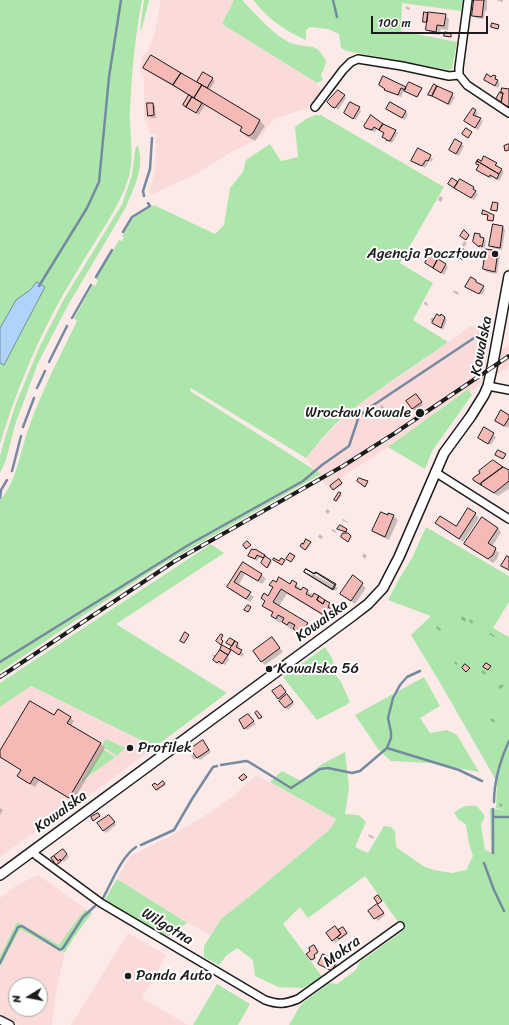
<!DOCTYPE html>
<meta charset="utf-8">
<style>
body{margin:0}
#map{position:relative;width:509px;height:1025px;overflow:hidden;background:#fceae9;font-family:Sriracha,sans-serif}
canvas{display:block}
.north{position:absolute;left:8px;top:977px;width:40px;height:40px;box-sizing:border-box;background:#fff;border:1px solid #a4a4a4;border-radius:50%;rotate:260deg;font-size:11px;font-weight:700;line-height:16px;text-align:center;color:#1c1c1c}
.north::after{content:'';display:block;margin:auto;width:14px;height:18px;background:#1c1c1c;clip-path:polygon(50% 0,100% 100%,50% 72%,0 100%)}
.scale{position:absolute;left:371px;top:16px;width:117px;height:18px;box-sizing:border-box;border:2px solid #1c1c1c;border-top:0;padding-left:5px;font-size:12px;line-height:14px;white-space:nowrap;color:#1c1c1c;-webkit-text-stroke:3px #fff;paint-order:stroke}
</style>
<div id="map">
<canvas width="509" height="1025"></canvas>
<div class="north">N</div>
<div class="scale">100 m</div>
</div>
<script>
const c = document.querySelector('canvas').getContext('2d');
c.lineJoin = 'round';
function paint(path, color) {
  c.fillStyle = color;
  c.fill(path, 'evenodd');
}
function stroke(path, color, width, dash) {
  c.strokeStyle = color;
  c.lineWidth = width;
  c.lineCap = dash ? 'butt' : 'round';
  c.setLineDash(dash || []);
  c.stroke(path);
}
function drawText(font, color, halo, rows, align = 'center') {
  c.font = font + ' Sriracha,sans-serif';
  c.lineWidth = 4;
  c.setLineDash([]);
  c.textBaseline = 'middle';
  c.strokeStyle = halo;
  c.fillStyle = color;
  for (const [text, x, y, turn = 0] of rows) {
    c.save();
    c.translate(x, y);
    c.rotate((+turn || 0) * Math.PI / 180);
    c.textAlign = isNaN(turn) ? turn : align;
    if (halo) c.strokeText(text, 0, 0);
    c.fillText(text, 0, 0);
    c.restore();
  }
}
paint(new Path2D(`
 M161,0H234L222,24L317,83L322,91L308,108L274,119L260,138L233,151L198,173L151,195L149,191L155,170L156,134H150L144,118V78L140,71L142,57L148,51L154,36Z
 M492,322L486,362L509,345V367L470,392L467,389L388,447L327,487L306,458L340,420L370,396L415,366L469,327Z
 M31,686L155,747L60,817L58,816L0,857V707Z
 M256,775L336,819L330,829L255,892L221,919L210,935L181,919L117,879L130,856L171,836L206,815L233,796Z
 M38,875L92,913L74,937L65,952L56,993L52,1025H18L0,1015V898L17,885ZM16,985H40V1009H16Z
 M128,933L166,955L142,998L188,1025H71Z`), '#fadbda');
paint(new Path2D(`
 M0,0H142C135,36 132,72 130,108C129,134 136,158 127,183C120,202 110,218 100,234C86,256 72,279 59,302C35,345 14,397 0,444V363L4,365L45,287L37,282L30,290L16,300L0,328Z
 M144,0H149L142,28L140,30Z
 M234,0H242C255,13 275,38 294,44C312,49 315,41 326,61L324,69L321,74L323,80L317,83L222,24Z
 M253,0H463L461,11L402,3L401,31L457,42L452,69L448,70L347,51L341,48L339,34L328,29L310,27L306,30V40C282,29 270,20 253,0Z
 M315,115H321L444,187L400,263L433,283L413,320L448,342C412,368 374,391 341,419C328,430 317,445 306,458L191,388L190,391L321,474L158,567L78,619L0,672V500C16,484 21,448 29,427C42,390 60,356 77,321L74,318L93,285L95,286L98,281L96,279L119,240L122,241L124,237L122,236L134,217L154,205L215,234L224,225L230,188L243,172L246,160L270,144L281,161L298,157L295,127L306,119Z
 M138,146C145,167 134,188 126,207L67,307L38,363L15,425L6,460L0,473V456L7,431L17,401L39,348L64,299L122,204L132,175L135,151L136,147Z
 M468,389L472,395L432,451L425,469L388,447Z
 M426,527L509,576V602L493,628L509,637V811L496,808L497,782L439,681L411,635L431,616L388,600L398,581L412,558Z
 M211,544L224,553L116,624L227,693L155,747L31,686L0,707V683Z
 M325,647L333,660L334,673L341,682L350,702L346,705L317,720L283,677Z
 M424,677L440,706L420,718L430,733L447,730L457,735L479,772L430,763L391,761L378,749L355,715Z
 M106,739L125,748L117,756L102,746Z
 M103,749L115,757L87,777L80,785Z
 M345,752L349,787L345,814L359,815L366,822L355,847L368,853L384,826L391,827L395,831L396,847L423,866L434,870L452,873L466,870L473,856L469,844L466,825L458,819L454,813C462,806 467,805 477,806L485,816L481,825L485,850L491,852L490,808L509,811V1025H289L300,1006L304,1002L329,983L337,984L356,970L360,962L404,930L365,876L308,918L300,907L283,924L323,978L303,988L278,987L255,976L253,960L237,948L226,956L219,965L204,957V946L221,919L255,892L330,829L336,819L270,782L282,771L301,781L322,764Z
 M117,879L181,919L187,923L168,936L144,926L104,901Z
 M85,910L92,913L74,937L65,952L60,951L20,929L0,967V956L17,922L59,945L73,925Z
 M217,984L250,1004L238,1025H193Z`), '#ade6aa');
const water = new Path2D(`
 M37,282L45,287L4,365L0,363V328L16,300L30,290Z`);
paint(water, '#b0d4f9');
stroke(water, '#758aa1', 1);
paint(new Path2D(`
 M475,0H487V11L485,10L484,19L476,18L473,16Z
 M497,0H503V2L498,1Z
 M406,6L410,8V10L406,9Z
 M445,15L449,19L448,30L441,29L440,35L431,34L427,30L428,23L424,22Z
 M145,68L202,86L198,82L212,79L215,81L209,91L260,121L265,126L255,141L246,136L241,131L243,128L205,105L199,115L190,109L189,96L149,72Z
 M384,77L406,89H422L418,97L404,90L401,97L388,92L380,85Z
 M495,77L500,84L498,88L485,80Z
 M434,85L455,97L450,106L434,97Z
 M344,95L346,98L338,110L329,102Z
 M153,104L155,106L156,118H151L149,115Z
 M359,108L361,111L356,120L345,113Z
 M473,109L478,113L476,117L483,121L478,130L465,121Z
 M390,111L406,112L408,114L405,120Z
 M366,126L388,128L389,127L398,133L392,143L389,142L387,140L385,134L377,129L375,132L369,130Z
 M455,140L464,146L459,156L450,150Z
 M418,149L433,159L431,162L429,161L425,168L420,165L419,166L412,161Z
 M482,162L496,164L498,166V167L504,172L499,181L492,177L491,179L477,170L479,166L477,163Z
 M460,180L476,190L475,192L478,194L474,200L458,190V183Z
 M440,196L443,198L441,202L438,200Z
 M494,226L503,227L505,230L502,250L493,248L490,246Z
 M480,235L486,241L485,248L483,247L482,249L475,242Z
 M464,241L467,243L464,247L462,245Z
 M497,252L500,255L497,274L486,272L484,269Z
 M426,263L445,265L448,267L444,275Z
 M476,281L485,290L482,295L466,286Z
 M453,290L458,292L459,295L454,293Z
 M425,301L428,304L427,306L424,304Z
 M442,315L447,320L443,330L430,320L432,317L435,319Z
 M479,348L482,349L481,355L478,354Z
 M418,398L423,405L415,411L412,408Z
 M382,405L386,411L384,412L380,406Z
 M509,416V425L507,428L499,423Z
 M484,429L496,437L491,445L482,440Z
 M509,471V491L508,489L498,496L478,484L474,479Z
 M339,480L342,485L334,490L331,486Z
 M339,493L342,495L337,502L335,500Z
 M327,509L330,511L328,514L325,512Z
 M389,514L394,516L398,520L389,540L378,535L374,531Z
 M475,514L479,518L463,542L436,523L456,528Z
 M343,519L348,522V523L342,520Z
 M497,528L501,532L492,547L499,553L497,559L493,563L466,544Z
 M332,529L336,531L335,533L331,530Z
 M320,534L323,537L321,539L318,537Z
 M311,542V543L307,550L301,546Z
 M253,550L264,556L272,562L268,568L262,562L264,559L260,557L257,561L249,556Z
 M364,553L367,556L365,559L362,556Z
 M243,563L262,575L266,579L262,584L245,574L238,586L254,597L250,602L232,591L228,587Z
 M308,574L315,575L338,588L336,591Z
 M353,577L366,588L355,604L341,594Z
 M292,581L302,590L307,591L311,594V593L334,607L335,609L333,613L336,615L332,621L287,594L279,606L307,624L313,629L309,635L306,633L303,637L293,628L292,630L288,627L282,622L281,623L277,621L272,615L273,613L264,605L274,588L271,585H290Z
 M462,616L466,619L465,622L461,619Z
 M470,619L473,621L472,624L469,621Z
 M437,626L441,629L440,631L436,628Z
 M490,633L495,636L494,637L489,634Z
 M275,642L283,652L265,665L261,661Z
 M236,643L240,646L238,649L244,654L242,657L232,649L233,647L229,644Z
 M230,651L231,652L228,657L229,659L225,665L221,663L220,665L217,663L215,658L212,656L213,654L217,656Z
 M455,661L458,664L457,665L454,663Z
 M483,670L486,673L485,675L481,672Z
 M502,684L504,686L500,689L498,687Z
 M283,689L294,704L288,710L279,698Z
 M54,716L70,717L74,721L71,726L101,744L105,748L73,801L39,781L35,787L23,780L19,776L22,771L0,757V752Z
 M250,717L256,724L247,730L245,728Z
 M492,718L495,721L494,723L490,720Z
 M205,744L211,752L200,760L198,758L194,760L191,756Z
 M163,782L165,785L157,791L154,786L157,787Z
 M499,803L502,804V807L499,805Z
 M0,808L3,810L0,815Z
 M112,818L116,825L106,833L103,830Z
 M369,834L374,837L373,839L368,836Z
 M66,853L69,857L64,862L63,861L58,865L53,858Z
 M380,908L385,915L378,921L370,911Z
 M343,929L348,934L335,943L333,940L338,931Z
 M314,947L318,953L314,956L315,959L312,961L311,960Z
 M324,955L339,965L334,973L319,963Z`), '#0003');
stroke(new Path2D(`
 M333,0L337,17
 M144,196L143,191L150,169L152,138
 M123,232L132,217L150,206L148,203
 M96,277L112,250
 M39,286L87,208L99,182L109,77L121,0
 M72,318L91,285
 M49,362L67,326
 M37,388L45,371
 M23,427L34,398
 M12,471L21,436
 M0,498L1,490L7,480
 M0,662L190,544L303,481L322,465L349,446L359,416L372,406L480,334
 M387,748L391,738V732L388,718L393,698L400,685L407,677L420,671
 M221,765L246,761L249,762L291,788L320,769L328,768L352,773L360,771L387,748L459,770L482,781
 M494,802C494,780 500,761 509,741
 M494,817H509
 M141,845L174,830L192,799L213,767L217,766
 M493,853V809
 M484,863L494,890L504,911
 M103,898C112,882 121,857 136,847
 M0,963L18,927L22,926L60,950L63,948L83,917L95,906`), '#758aa1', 2.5);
const building = new Path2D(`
 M474,0H484L482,17L472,16Z
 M424,12L428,13L427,22H423Z
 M428,12L446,14L444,26L437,25L436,32L426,30Z
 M492,23L499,25L498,29L491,27Z
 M445,32L451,33V37L444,36Z
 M151,55L181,73L173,85L143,68Z
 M203,72L213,78L207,88L197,82Z
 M181,73L202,85L194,98L173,85Z
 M487,74L491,77L493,75L496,76L495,79L498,80L495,86L484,80Z
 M383,76L406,87L405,90L401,88L398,95L384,90L385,89L379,85Z
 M409,82L422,88L417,97L404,91Z
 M434,84L437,86L432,96L428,95Z
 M202,85L260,120L253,133L249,136L240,131L242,127L194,98Z
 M437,86L453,93L448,104L432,96Z
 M502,88L509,89V107L501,103L503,93H501Z
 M338,90L345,95L335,108L332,107L327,102Z
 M500,92L503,93L501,102L496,99Z
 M189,95L192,97L186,107L183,105Z
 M192,97L202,103L196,113L186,107Z
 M350,102L360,107L353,119L344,113Z
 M390,102L406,111L402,118L386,109Z
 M147,103H153L154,115L148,116Z
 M473,108L476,110L473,115L481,118L475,128L464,121Z
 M371,115L383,124L379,130L374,127L372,130L365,128L364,126Z
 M383,124L396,130L390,141L386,140V139L382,137L384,133L379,130Z
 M466,128L472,132L468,138L462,134Z
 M455,139L462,143L456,154L449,150Z
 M508,144H509V150L505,151L504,146Z
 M418,148L431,155L428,161L426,160L422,166L411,161Z
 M484,156L497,163L495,165L502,169L499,174L477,161L478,159L481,161Z
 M477,161L499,174L497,179L490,175L489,177L476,170L479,165L476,164Z
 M452,178L458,182L454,188L448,184Z
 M460,179L474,187L473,189L476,191L471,198L454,188Z
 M493,202L498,203L497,211L491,210Z
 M483,210L494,215L493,221L487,220L488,215L482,214Z
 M493,224L503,226L500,248L489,246Z
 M464,230L469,235L466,240L460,236Z
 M475,233L480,234V237L484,238L482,247L480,245L479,247L473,242Z
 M463,249L467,251L463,260L458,257Z
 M486,249L498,251L495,272L483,269Z
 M430,255L438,259L433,268L425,263Z
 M438,259L446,264L441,273L433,268Z
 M471,277L476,280V282L484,286L479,294L465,287Z
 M437,314L440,316L441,314L445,317L441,328L432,323Z
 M416,394L422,402L412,409L406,401Z
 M501,410L509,415V418L504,426L495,421Z
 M484,427L494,433L488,444L478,438Z
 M498,450L506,454L503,459L495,455Z
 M493,460L503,467L481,483V485L473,480V478L480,473L479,471Z
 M503,467L509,470V481L494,493L481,485V483Z
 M359,478L368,481L365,487L357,481Z
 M339,479L342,483L333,490L330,486Z
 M339,492L341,493L336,501L334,500Z
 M468,508L476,513L459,539L435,523L440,516L456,526Z
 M381,512L388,515V513L394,515L385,537L372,531Z
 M482,517L498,528L488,543L496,548L493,555L488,559L464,544Z
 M340,525L347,529L346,532L337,529Z
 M343,533H348L351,536L348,542L341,537Z
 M306,539L311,542L305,550L300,546L302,543L303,544Z
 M247,541L251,545L246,549L243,545Z
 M252,549L254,550L255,549L265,555L263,558L257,555L255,559L248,556Z
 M290,553L295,556L291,562L286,559Z
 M265,556L271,560L267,568L261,563Z
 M507,556L509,557V570L501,566Z
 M274,558L279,561L281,558L285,560L282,565L273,560Z
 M243,562L262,574L258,581L241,571L234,582L251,592L246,599L227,587Z
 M306,569L314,574L315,572L335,585L332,589L304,572Z
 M306,569L315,574L316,572L336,584L333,590L304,572Z
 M353,575L363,583L351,601L340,594Z
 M279,577L290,584L292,580L297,583L295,587L301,590L303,587L308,590L306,594L312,597L314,593L319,596L317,600L323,604L325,600L330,603L328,607L331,609L327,617L281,589L273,602L308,623L303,630L300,628L298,632L293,629L295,625L289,622L287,625L282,622L284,618L278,615L276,619L271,616L273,612L262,606L265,601L261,598L264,593L268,596L273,587L269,585L273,580L276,582Z
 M319,596L325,600L323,604L317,600Z
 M248,605L251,607L248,612L244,610Z
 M185,632L189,635L184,643L180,641Z
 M221,634L223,635L221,639L223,641L221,645L216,641Z
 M272,637L280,648L261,662L253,651Z
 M230,638L235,641L232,646L226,643Z
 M235,641L238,643L236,647L242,650L239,655L230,649Z
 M222,645L231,650L228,655L220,650Z
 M220,650L228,655L222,664L219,661L217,663L213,660Z
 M486,663L491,666L488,670L483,667Z
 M465,664L470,668L466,672L462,668Z
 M281,685L286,692L278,699L272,691Z
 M287,694L293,702L285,708L279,701Z
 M30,701L54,715L58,709L71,717L67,723L101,743L69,798L34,777L30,784L17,776L21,770L0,757V751Z
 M257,711L262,717L259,719L255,713Z
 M248,714L254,721L244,729L239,720Z
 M203,740L209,750L197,758L190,749Z
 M244,774L247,777L242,781L239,778Z
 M163,781L165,784L156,790L152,785L155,783L157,785Z
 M98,813L100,816L93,821L91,817Z
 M109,815L115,822L103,831L97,823Z
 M63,849L67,854L61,861L60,859L58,861L54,856Z
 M54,856L58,861L60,859L61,861L56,865L51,858Z
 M378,895L382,901L378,904L374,898Z
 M377,904L384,913L374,919L368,911Z
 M335,926L341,934L332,941L326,933Z
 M343,927L347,933L339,939L337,937L341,934L338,930Z
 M314,945L318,952L314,955L315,958L311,960L306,954L310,951L309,948Z
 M323,954L337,961L332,971L318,964Z`);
paint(building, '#f5b9b6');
stroke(building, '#1c1c1c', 1);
const minor = new Path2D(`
 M468,0L459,68V75L467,85L509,113
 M315,107L343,70L351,62L358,59L402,66L449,76L459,75
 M488,386L509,390
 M435,472L509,519
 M32,851L37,856L101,903L265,1000C279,1005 285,1004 298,999L400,926
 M0,1020L10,1025`);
const tertiary = new Path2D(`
 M0,875L351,617L368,604L383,588L399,557L444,453L471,416L484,395L488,386L492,368L509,276`);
stroke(minor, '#1c1c1c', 10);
stroke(tertiary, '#1c1c1c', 12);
stroke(minor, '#fff', 7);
stroke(tertiary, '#fff', 9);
const rail = new Path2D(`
 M0,677L175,561L343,466L395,433L509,356`);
stroke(rail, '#1c1c1c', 4);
stroke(rail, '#fff', 2.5, [8]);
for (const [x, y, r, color] of [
 [495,254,4,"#1c1c1c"],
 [420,413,5,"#1c1c1c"],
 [269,669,4,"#1c1c1c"],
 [130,748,4,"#1c1c1c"],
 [128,976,4,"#1c1c1c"]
]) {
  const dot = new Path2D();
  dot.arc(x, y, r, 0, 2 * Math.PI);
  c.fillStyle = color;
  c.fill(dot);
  stroke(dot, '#fff', 1.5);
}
drawText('15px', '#1c1c1c', '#fff', [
 ["Agencja Pocztowa",487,254,"right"],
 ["Wrocław Kowale",411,413,"right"],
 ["Kowalska 56",277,669],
 ["Profilek",138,748],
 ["Panda Auto",136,976]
], 'left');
drawText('15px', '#1c1c1c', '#fff', [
 ["Kowalska",482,346,-79],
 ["Kowalska",322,621,-36],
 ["Kowalska",61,812,-36],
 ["Wilgotna",167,927,31],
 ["Mokra",342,952,-36]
]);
</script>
